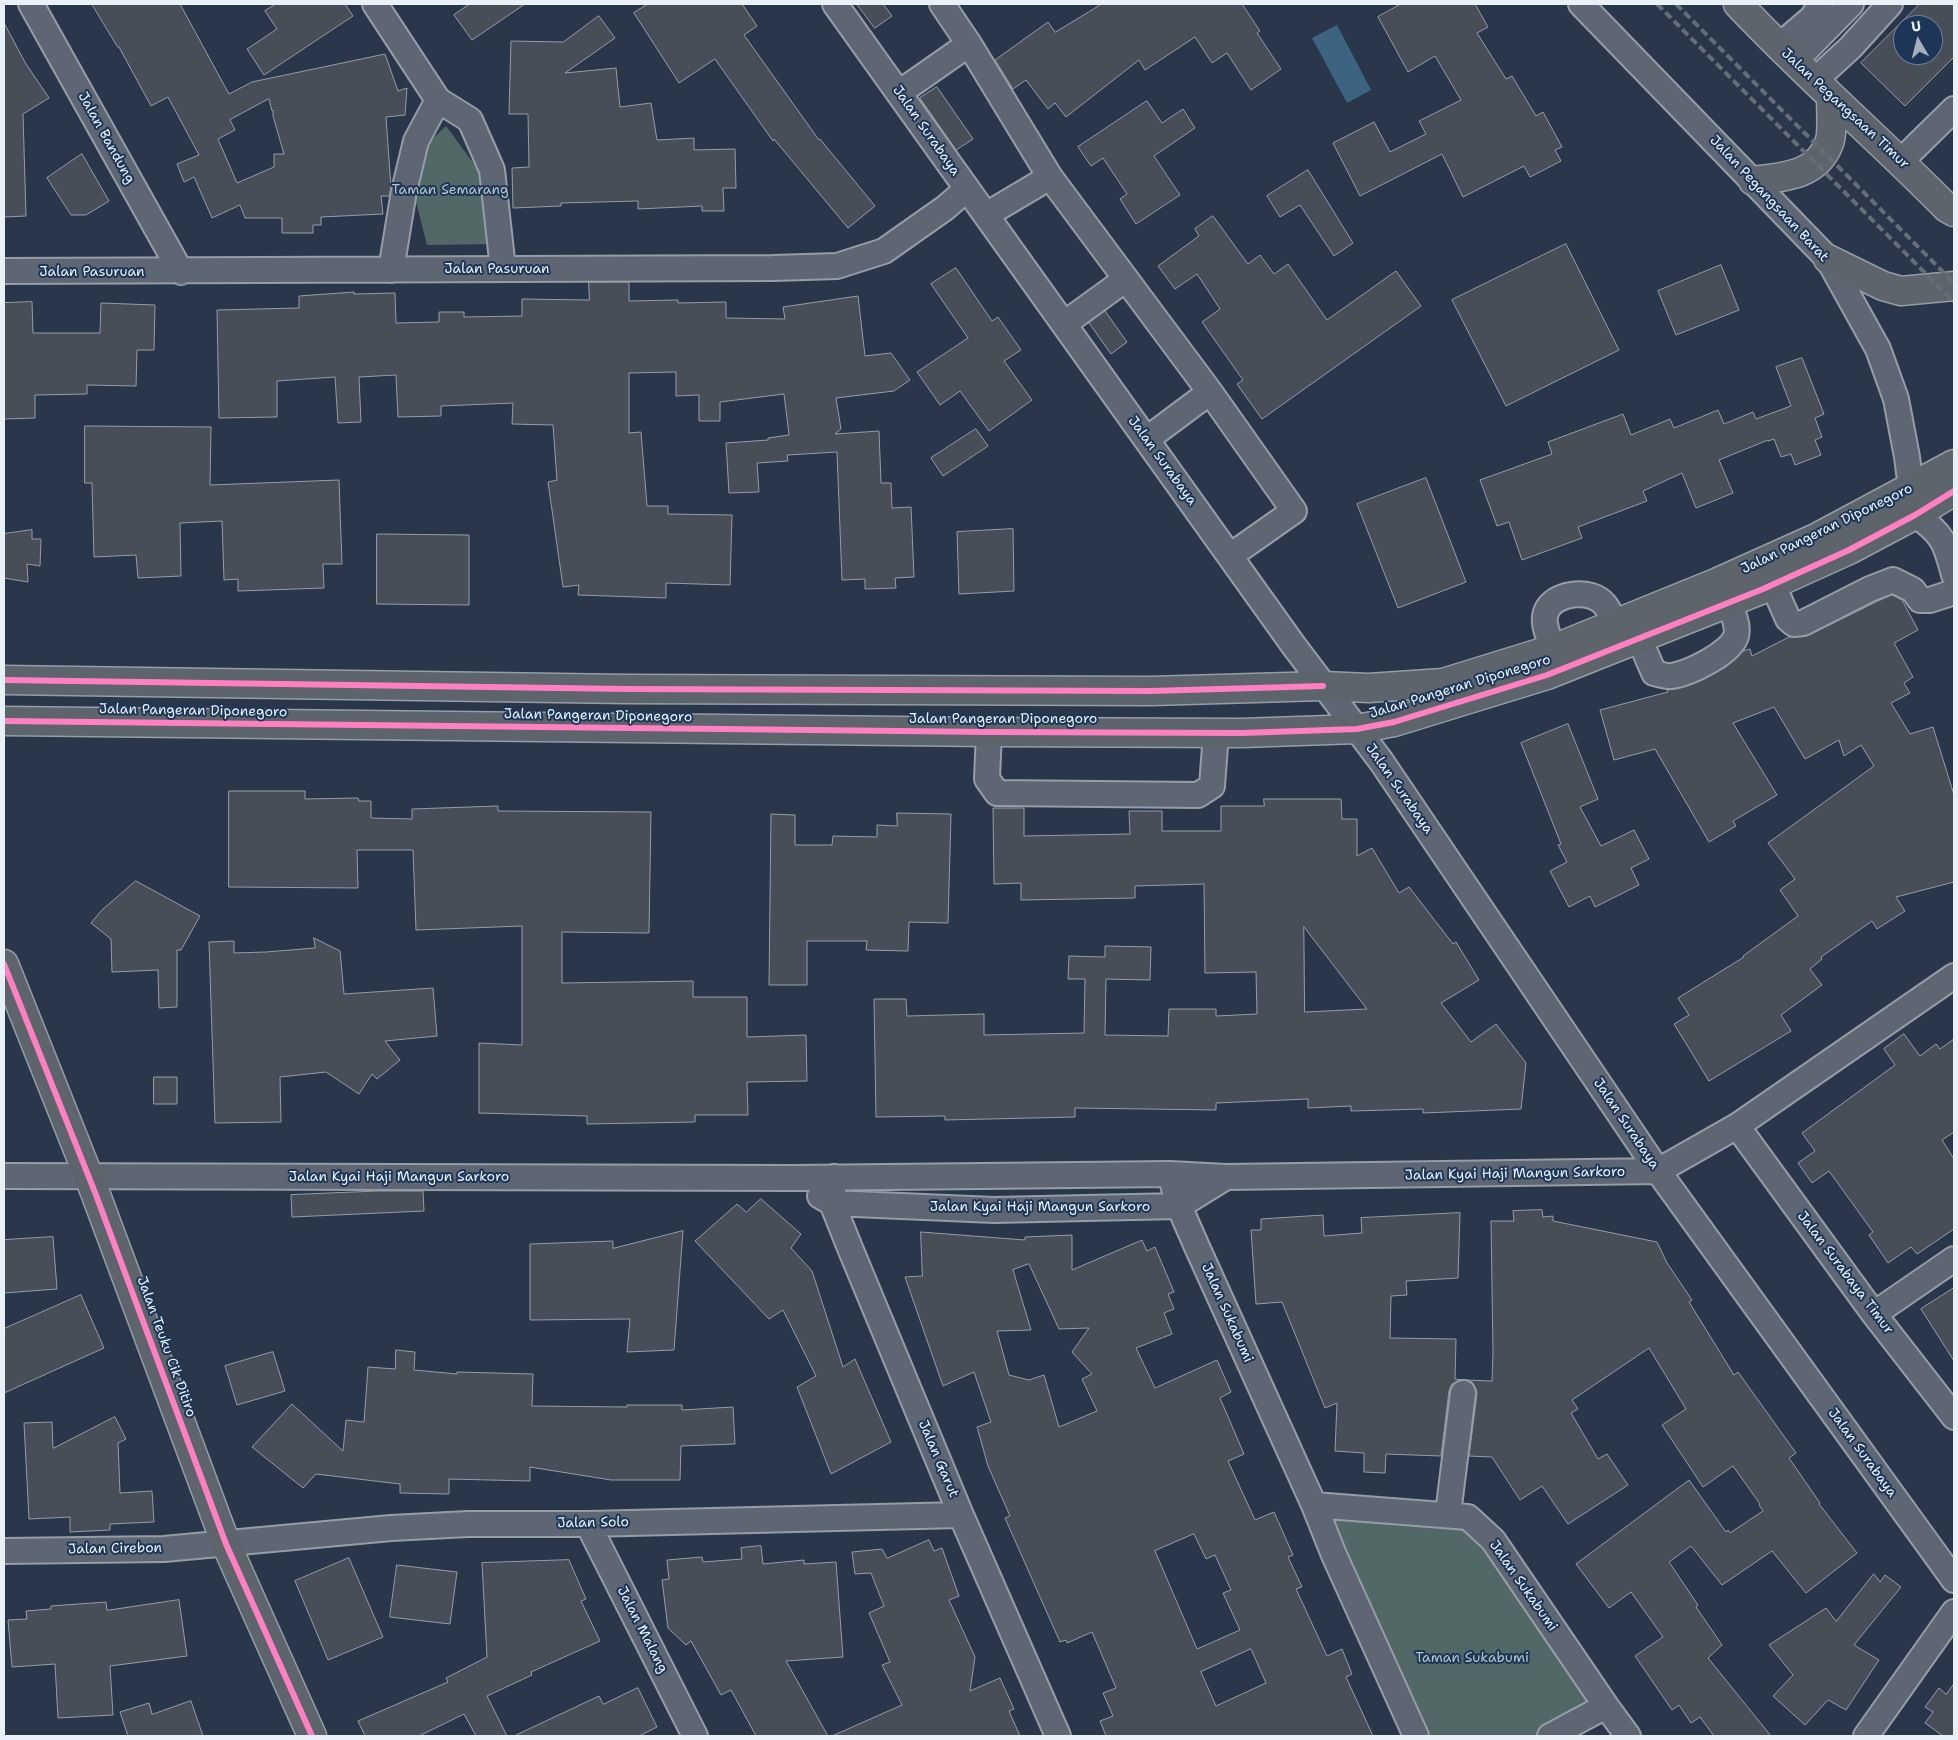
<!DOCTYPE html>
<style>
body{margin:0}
#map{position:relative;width:1958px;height:1740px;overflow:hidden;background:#2a374a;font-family:"Shantell Sans",sans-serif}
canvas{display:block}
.frame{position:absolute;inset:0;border:5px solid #e8f1f8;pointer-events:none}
.north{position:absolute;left:1893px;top:15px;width:50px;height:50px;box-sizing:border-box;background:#1d3557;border:1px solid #6e8097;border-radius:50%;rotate:352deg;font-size:14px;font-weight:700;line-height:20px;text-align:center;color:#e8f1f8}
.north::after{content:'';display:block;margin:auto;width:18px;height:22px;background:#a6b0bb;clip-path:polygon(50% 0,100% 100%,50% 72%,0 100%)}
</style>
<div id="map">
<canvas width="1958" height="1740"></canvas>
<div class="frame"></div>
<div class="north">U</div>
</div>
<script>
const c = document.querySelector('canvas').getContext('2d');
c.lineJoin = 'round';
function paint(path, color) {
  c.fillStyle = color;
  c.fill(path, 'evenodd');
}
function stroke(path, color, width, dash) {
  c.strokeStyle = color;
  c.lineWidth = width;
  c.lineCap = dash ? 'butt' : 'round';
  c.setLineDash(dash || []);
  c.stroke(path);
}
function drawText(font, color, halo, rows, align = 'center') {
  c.font = font + ' "Shantell Sans",sans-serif';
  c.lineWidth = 4;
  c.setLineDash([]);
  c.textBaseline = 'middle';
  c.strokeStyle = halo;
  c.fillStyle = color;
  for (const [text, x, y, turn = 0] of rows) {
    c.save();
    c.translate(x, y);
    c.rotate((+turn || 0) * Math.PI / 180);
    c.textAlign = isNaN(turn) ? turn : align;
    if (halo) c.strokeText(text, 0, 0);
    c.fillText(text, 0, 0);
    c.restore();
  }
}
paint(new Path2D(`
 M446,126L483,176L496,244L427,245L412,186L419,151Z
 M1324,1514L1443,1519L1479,1534L1596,1703L1534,1736H1422Z`), '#516867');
paint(new Path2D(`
 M1337,25L1371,90L1347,103L1312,38Z`), '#3c6481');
const building = new Path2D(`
 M92,4H180L229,94L252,82L385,54L398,91L407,88L405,115L386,117L391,188L389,196H381L383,214L321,217V225H313V233H282V218H245L240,205L212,218L194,177L184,182L177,164L199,155L168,97L151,106L119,47H118ZM269,99L272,111L273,110V116L284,154H274V167L237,183L218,139L235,130L230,120Z
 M276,4H345L353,16L264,75L247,49L277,29L265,11Z
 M470,4H525L472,40L454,15Z
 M648,4H742L757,26L744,35L819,140L820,139L875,206L848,228L774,139L773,141L715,59L679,83L634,13Z
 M857,4H883L892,16L875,28Z
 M1102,4H1242L1260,31L1257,33L1281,69L1251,90L1227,53L1212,63L1195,37L1145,70L1139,60L1066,117L1055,103L1048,109L1026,80L1013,89L995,60L1048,22L1055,32Z
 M1401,4H1475L1488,27L1477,33L1506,79L1512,76L1536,116L1543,112L1562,147L1555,150L1561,161L1530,177L1524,166L1463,197L1442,154L1360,196L1333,143L1374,122L1390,152L1426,134L1419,121L1461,100L1435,56L1408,72L1378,17Z
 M1920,4H1954V57L1905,106L1861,63ZM1903,25H1933V55H1903Z
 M599,16L615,38L565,73L616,68L620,107L651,103L657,140L694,138V150L735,149L736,188H723L724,211H702V206L638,209V201L561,203V206L513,208L512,168L529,167L528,114H509L511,41L563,42Z
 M4,23L26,64L49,98L23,114L26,216L4,217Z
 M937,87L973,139L956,150L920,98Z
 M1147,101L1162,123L1183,109L1195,128L1154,156L1180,195L1136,224L1120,199L1127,194L1103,158L1091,166L1078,147Z
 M82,154L109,201L86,215H71L47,178Z
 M1308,170L1353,243L1334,256L1300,205L1280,217L1267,196Z
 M1213,216L1248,264L1260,255L1274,274L1288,264L1327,320L1396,271L1421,306L1262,419L1237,384L1243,380L1202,322L1220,309L1197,274L1175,289L1158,266L1199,236L1195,229Z
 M1566,244L1619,350L1506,406L1452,300Z
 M1721,265L1739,310L1676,335L1658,291Z
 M956,268L992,321L998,317L1021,350L1004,361L1032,400L989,431L960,391L940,405L917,372L968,338L931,284Z
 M589,282H629V301L678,300V303L726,302V318L785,319L783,307L858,296L865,356L891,353L910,380L894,391L836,398L841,429L835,434L879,431L881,483H891L892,508L911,507L914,577L895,578L896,588L865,589V579L842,580L837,452L787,455L788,461L757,463L759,492L729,493L726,443L768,440V438L789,435L784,394L720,402V421H699V395L676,396V372L629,373V433L641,432L647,506H668V514L732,515L730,585L666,583V598L578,595L579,585L563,587L548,482L557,480L553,425L512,424L513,403L441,406V416L398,417L396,375L359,377L361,422L338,423L335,377L277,381V417L219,418L217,310L299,308V296L354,292V294L395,293L396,323L439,322V312H464V317L522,316V299L589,300Z
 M32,302L33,333H100L101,303L155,305L154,350H137L136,386L87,385V394L35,395V418L4,419V303Z
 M1105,311L1127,342L1111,354L1089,323Z
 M1802,358L1824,414L1815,418L1822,437L1815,440L1821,455L1795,465L1791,454L1781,457L1774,439L1768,441V440L1719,460L1733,493L1696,508L1682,473L1643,491L1647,501L1578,527L1582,538L1522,560L1509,522L1497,526L1480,480L1552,454L1548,442L1623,414L1631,435L1670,419L1674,428L1718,410L1724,424L1753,412L1756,419L1791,406L1776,367Z
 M85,426L211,427L210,485L339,480L342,564H323L324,588L238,591V579L224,580L222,521L180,523L181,576L138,578L136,555L94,557L92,483H85Z
 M976,429L988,446L943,476L931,458Z
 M1426,478L1466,582L1398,608L1357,504Z
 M1013,529L1014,591L959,594L957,532Z
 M32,530V539H41L40,566L27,564L28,582L4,578V534Z
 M377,534L469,535V605L377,604Z
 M1892,595L1902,600L1918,630L1894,643L1913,677L1904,683L1910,693L1891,703L1910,734L1933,727L1954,795V882L1896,897L1905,911L1877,929L1872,921L1821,957L1822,959L1810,969L1822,985L1781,1015L1791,1031L1709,1081L1674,1024L1689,1015L1678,998L1744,957L1743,956L1798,916L1780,890L1795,879L1768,843L1874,766L1861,745L1844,756L1839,740L1805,759L1774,707L1733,723L1777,795L1733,821L1736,826L1709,842L1655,749L1614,760L1600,710L1668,692L1667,690L1675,689L1693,684L1726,667L1743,651L1750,649L1752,656L1789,637L1809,635L1876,602Z
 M1568,724L1598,799L1580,807L1601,846L1634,830L1649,859L1631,868L1639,885L1595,907L1590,896L1569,907L1550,871L1567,862L1558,845L1561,844L1521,743Z
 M229,791H305V799L358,798L359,801H371V818L412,819V809L498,806V811L651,812L649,933L562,932V983L693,981V997H747V1037L806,1035L807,1081L747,1082L748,1115H695V1122L587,1124V1116L479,1113V1043L522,1045V926L416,930L413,850H357L358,888L229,887Z
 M1264,799H1341L1342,819H1357V856L1372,848L1399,893L1409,887L1453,944L1456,942L1479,980L1441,1003L1471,1042L1496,1024L1526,1063L1521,1109L1423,1113V1109L1351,1111V1106L1308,1108V1099L1216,1103V1110L1075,1108V1117L945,1120V1116L876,1117L874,999H906L907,1016L984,1014V1035L1084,1033L1085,979H1068L1069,956L1105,957V946L1151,947L1150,980L1106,979L1105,1035L1168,1036L1169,1009H1216V1016L1257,1014L1256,972L1205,973L1204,884L1135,886V898L1021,900V883L994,884L993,808H1024V836L1130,834L1129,811H1162V831H1221V806H1264ZM1304,927L1367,1009L1305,1012Z
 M897,813L951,814L948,923L909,922L908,951L866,950L867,941H807V985H769L771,814L795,815V845H832L833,836L877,837V825L897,826Z
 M136,881L200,916L181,950H177V1007L159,1008L158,970L112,972L111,939L91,923L101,911Z
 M314,938L340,951L344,994L433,988L437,1036L385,1041L400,1060L377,1079L372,1074L359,1094L326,1072L280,1077L281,1122L215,1123L209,942L234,941V953L266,952L315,948Z
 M1904,1034L1920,1056L1936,1044L1940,1049L1954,1039V1132L1942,1140L1954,1159V1229L1917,1254L1911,1247L1888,1263L1869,1235L1873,1232L1829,1171L1812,1183L1798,1163L1815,1151L1802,1133L1895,1065L1884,1049Z
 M154,1077H177V1104H154Z
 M378,1191H423L424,1211L292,1217L291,1195Z
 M761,1199L801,1234L791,1248L812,1271L843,1367L855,1359L891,1442L831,1474L797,1387L816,1376L783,1310L769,1319L695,1241L737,1204L746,1212Z
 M1542,1210L1543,1217L1553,1216V1221L1657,1242L1667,1263L1692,1300L1689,1302L1734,1375L1738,1372L1796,1453L1789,1458L1820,1503L1819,1504L1857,1553L1806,1593L1772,1551L1722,1585L1691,1546L1669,1562L1698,1605L1696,1607L1722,1645L1708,1658L1771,1736H1714L1700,1717L1691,1723L1679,1705L1672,1710L1635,1656L1663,1637L1631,1592L1609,1608L1576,1564L1689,1480L1726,1532L1728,1530L1730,1533L1763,1511L1759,1505L1760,1504L1733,1466L1703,1487L1662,1425L1686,1409L1649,1348L1572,1400L1578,1409L1571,1413L1598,1459L1607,1454L1628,1485L1568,1524L1542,1486L1520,1500L1492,1457L1469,1456L1477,1394L1475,1387L1472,1382L1466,1380L1492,1381L1493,1352L1491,1221H1514L1513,1211Z
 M1460,1213L1458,1278L1406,1281L1407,1295L1391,1296L1390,1338L1456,1339L1455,1379L1462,1380L1452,1384L1449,1391L1441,1456L1386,1454L1385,1473L1364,1472V1453L1335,1451L1337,1403L1325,1408L1282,1302L1256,1304L1251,1230H1261V1219L1323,1215L1324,1236L1362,1233L1361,1218Z
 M683,1231L674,1350L627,1352L630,1319L530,1320V1244L613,1241V1248Z
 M921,1232L1025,1240V1237L1072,1235V1270L1142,1240L1147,1251L1155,1247L1174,1292L1168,1294L1174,1309L1164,1313L1172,1334L1136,1348L1155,1388L1217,1360L1231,1392L1220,1398L1244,1454L1228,1461L1255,1520L1274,1512L1293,1555L1288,1557L1302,1587L1296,1589L1327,1656L1342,1649L1352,1674L1346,1677L1373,1736H1106L1100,1721L1113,1716L1103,1693L1116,1688L1092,1632L1067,1643L1066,1640L1060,1642L1005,1518L1010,1516L988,1466L977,1427L991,1422L974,1372L943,1386L905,1277L922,1276ZM1029,1264L1059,1329L1089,1328L1072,1352L1092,1374L1082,1379L1097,1411L1059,1427L1044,1375L1029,1380L1009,1375L997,1331L1031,1330L1013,1270ZM1194,1534L1206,1559L1215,1555L1231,1590L1223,1593L1240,1630L1197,1649L1155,1551ZM1251,1649L1266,1683L1216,1706L1201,1672Z
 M53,1237L57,1289L4,1293V1240Z
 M1954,1288V1361L1921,1309Z
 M81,1295L104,1348L4,1393V1329Z
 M396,1350L415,1352L414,1370L457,1374V1372L533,1374L532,1406L627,1407V1405H682V1410L733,1407L735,1444L681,1446L680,1480H611L530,1467V1481L449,1479V1494L400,1493V1484L316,1474L303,1488L252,1447L292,1404L343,1451L346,1420L364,1422L368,1367L395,1369Z
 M273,1352L285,1391L237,1405L225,1366Z
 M115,1417L126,1439L118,1443L120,1493L152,1491L154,1522L110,1524V1530L70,1532V1517L29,1519L24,1423L52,1422L53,1448Z
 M929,1540L934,1551L942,1548L959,1596L949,1600L975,1657L970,1691L1000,1678L1014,1709L1009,1711L1020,1736H832L902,1705L882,1665L890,1662L869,1613L884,1606L871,1573L855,1574L852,1552L882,1549L887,1558Z
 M761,1546L763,1564L804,1560V1564L836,1562L843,1657L786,1661L828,1736H756L731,1690L721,1695L691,1641L686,1645L668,1628L662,1580L669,1579L667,1560L702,1557L703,1562L742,1559L741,1548Z
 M349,1558L383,1637L328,1660L295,1581Z
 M569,1560L586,1599L581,1601L600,1641L531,1672L532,1675L487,1696L507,1736H476L464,1714L419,1736H365L358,1721L448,1682L446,1678L487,1657L482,1563Z
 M397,1565L457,1572L450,1624L390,1617Z
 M1874,1574L1880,1582L1885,1575L1901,1587L1854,1645L1879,1660L1846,1710L1828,1700L1805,1725L1773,1696L1793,1675L1769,1645L1826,1608L1836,1621Z
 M179,1600L187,1656L110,1666L113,1715L58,1718L55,1664L12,1667L8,1620L27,1619L26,1611L51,1609V1606L106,1602L107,1610Z
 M1954,1684V1736H1943L1925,1723L1933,1712L1925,1707L1939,1688L1946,1694Z
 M638,1688L657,1727L639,1736H514L599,1696L603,1704Z
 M191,1701L203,1736H128L120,1712L149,1703L152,1714Z`);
paint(building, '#474e58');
stroke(building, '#959da7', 1);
const minor = new Path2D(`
 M31,4L181,272
 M375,4L438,100L470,120L492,170L503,269
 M835,4L1294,646L1381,761L1658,1171L1954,1580
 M942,4L969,44L1050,177L1210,392L1294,511L1230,556
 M1581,4L1828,259L1878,349L1896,399L1907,457L1911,488
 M1778,47L1813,17L1820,4
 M1794,62L1851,4
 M1814,81L1850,48L1890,4
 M899,93L969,44
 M1901,161L1954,109
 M986,215L1050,177
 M391,270L404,191L416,141L438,100
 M4,271L773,268L837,266L884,251L945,208L967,189
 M1064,324L1126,279
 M1147,439L1210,392
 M1915,515C1943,533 1946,544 1954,575
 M1773,585L1788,619L1794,624L1803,623L1870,589L1893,580L1913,590L1920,600H1930L1954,592
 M1639,638L1654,673C1659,674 1667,677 1672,676C1690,673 1731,653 1736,636C1739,625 1733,613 1728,603
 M1553,649C1549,637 1540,621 1548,608C1558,592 1592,589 1604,604C1609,609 1612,618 1615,624
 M989,732L987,779L997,793L1198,795L1212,786L1216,733
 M1737,1126L1874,1314L1954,1417
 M1170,1174L1179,1206L1197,1247L1314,1505L1334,1555L1416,1736
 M4,1176L793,1178L1170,1174L1226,1177L1658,1171L1737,1126L1954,976
 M834,1177L832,1203L850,1248L961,1515L1058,1736
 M820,1196L832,1203L994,1210L1179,1206L1226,1177
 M1874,1314L1954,1259
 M1314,1505L1468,1517L1493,1540L1606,1706L1628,1736
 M1448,1514L1463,1393
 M588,1524L695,1736
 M4,1551L164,1549L391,1528L468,1524H588L961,1515
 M1550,1736L1606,1706
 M1866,1736L1954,1612`);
const major = new Path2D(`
 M1738,4C1805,75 1878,138 1947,208L1954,212
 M1753,181C1783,177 1817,176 1829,143C1833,134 1831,107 1831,96
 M1828,259L1883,286L1901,291L1954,286
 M4,680L627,689L1151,691L1323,686L1369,688L1443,683L1553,649L1718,582L1816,538L1954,464
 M4,721L989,732L1242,733L1357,729L1394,722L1547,675L1763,589L1849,550L1915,515L1954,491
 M4,964L96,1195L226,1544L312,1736`);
stroke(minor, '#959da7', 28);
stroke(major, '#959da7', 31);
stroke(minor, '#5d6672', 24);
stroke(major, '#5d646b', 28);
stroke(new Path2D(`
 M1657,4L1954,302
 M1676,4L1954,283`), '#656d78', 4, [8, 4]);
stroke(new Path2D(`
 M4,680L627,689L1151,691L1323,686
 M4,721L989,732L1242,733L1357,729L1394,722L1547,675L1763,589L1849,550L1915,515L1954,491
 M4,964L96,1195L226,1544L312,1736`), '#ff80c0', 6);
drawText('14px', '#e8f1f8', '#1d3557', [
 ["Jalan Pegangsaan Timur",1845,109,43],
 ["Jalan Surabaya",926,131,55],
 ["Jalan Bandung",106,138,61],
 ["Jalan Pegangsaan Barat",1769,199,47],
 ["Jalan Pasuruan",497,269],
 ["Jalan Pasuruan",92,272],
 ["Jalan Surabaya",1162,461,54],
 ["Jalan Pangeran Diponegoro",1827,529,-26],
 ["Jalan Pangeran Diponegoro",1460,687,-17],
 ["Jalan Pangeran Diponegoro",193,711,1],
 ["Jalan Pangeran Diponegoro",598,716,1],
 ["Jalan Pangeran Diponegoro",1003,719],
 ["Jalan Surabaya",1399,789,55],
 ["Jalan Surabaya",1626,1124,56],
 ["Jalan Kyai Haji Mangun Sarkoro",1515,1174,-1],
 ["Jalan Kyai Haji Mangun Sarkoro",399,1177],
 ["Jalan Kyai Haji Mangun Sarkoro",1040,1207],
 ["Jalan Surabaya Timur",1845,1273,53],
 ["Jalan Sukabumi",1227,1313,66],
 ["Jalan Teuku Cik Ditiro",166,1347,70],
 ["Jalan Surabaya",1862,1453,54],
 ["Jalan Garut",938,1459,67],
 ["Jalan Solo",593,1523,-1],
 ["Jalan Cirebon",115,1549,-1],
 ["Jalan Sukabumi",1523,1586,55],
 ["Jalan Malang",642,1630,63]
]);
drawText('14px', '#b5c4c7', '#1d3557', [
 ["Taman Semarang",450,190],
 ["Taman Sukabumi",1472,1658]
]);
</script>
